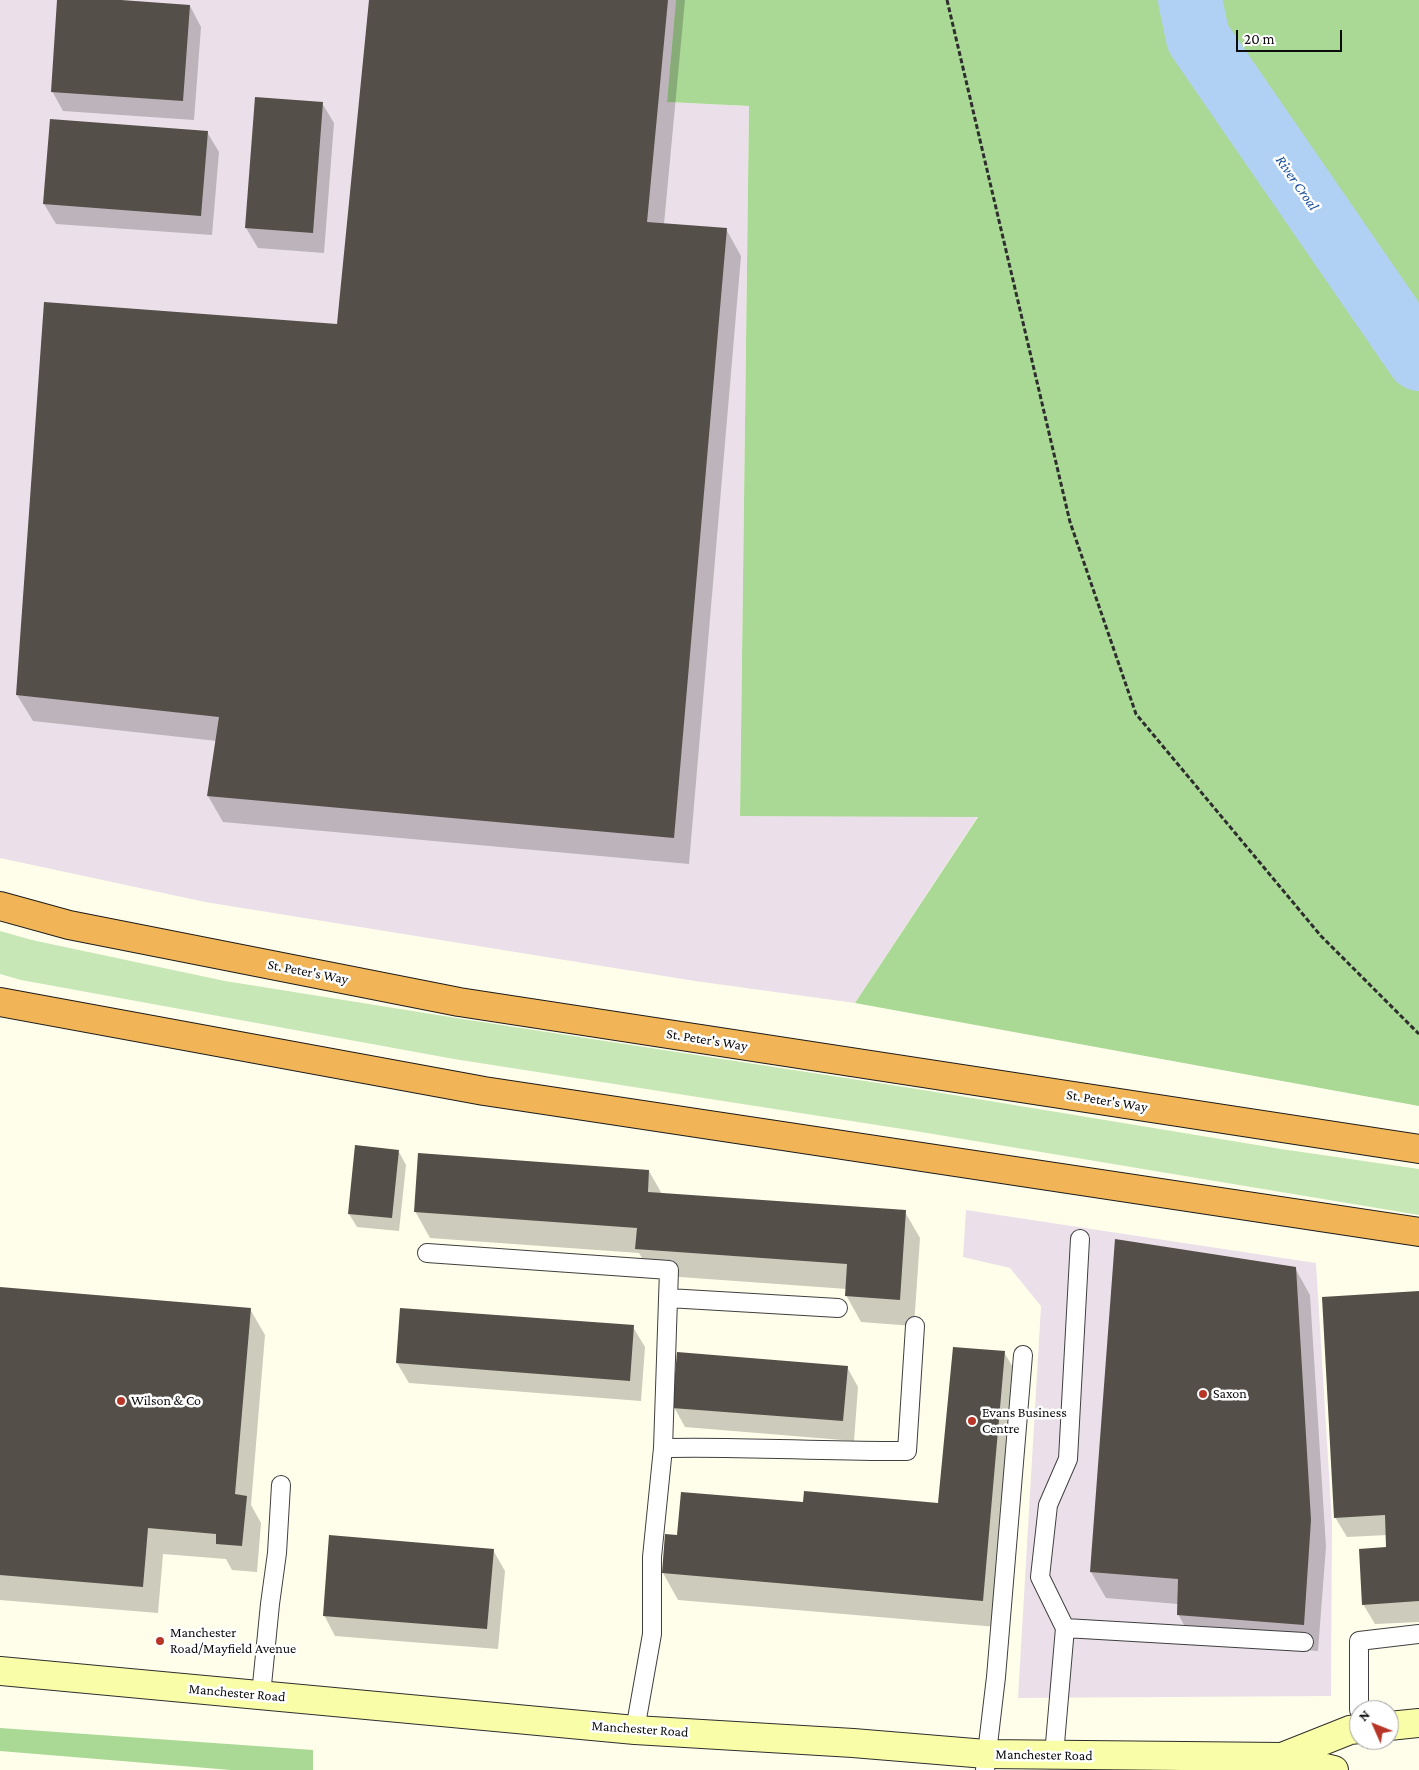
<!DOCTYPE html>
<style>
body{margin:0}
#map{position:relative;width:1419px;height:1770px;overflow:hidden;background:#fffeeb;font-family:"Crimson Pro",serif}
canvas{display:block}
.north{position:absolute;left:1349px;top:1700px;width:50px;height:50px;box-sizing:border-box;background:#fff;border:1px solid #9e9e9e;border-radius:50%;rotate:314deg;font-size:14px;font-weight:700;line-height:20px;text-align:center;color:#0c0c0c}
.north::after{content:'';display:block;margin:auto;width:18px;height:22px;background:#b83627;clip-path:polygon(50% 0,100% 100%,50% 72%,0 100%)}
.scale{position:absolute;left:1236px;top:30px;width:106px;height:22px;box-sizing:border-box;border:2px solid #0c0c0c;border-top:0;padding-left:6px;font-size:15px;line-height:18px;white-space:nowrap;color:#0c0c0c;-webkit-text-stroke:4px #fff;paint-order:stroke}
</style>
<div id="map">
<canvas width="1419" height="1770"></canvas>
<div class="north">N</div>
<div class="scale">20 m</div>
</div>
<script>
const c = document.querySelector('canvas').getContext('2d');
c.lineJoin = 'round';
function paint(path, color) {
  c.fillStyle = color;
  c.fill(path, 'evenodd');
}
function stroke(path, color, width, dash) {
  c.strokeStyle = color;
  c.lineWidth = width;
  c.lineCap = dash ? 'butt' : 'round';
  c.setLineDash(dash || []);
  c.stroke(path);
}
function drawText(font, color, halo, rows, align = 'center') {
  c.font = font + ' "Crimson Pro",serif';
  c.lineWidth = 5;
  c.setLineDash([]);
  c.textBaseline = 'middle';
  c.strokeStyle = halo;
  c.fillStyle = color;
  for (const [text, x, y, turn = 0] of rows) {
    c.save();
    c.translate(x, y);
    c.rotate((+turn || 0) * Math.PI / 180);
    c.textAlign = isNaN(turn) ? turn : align;
    if (halo) c.strokeText(text, 0, 0);
    c.fillText(text, 0, 0);
    c.restore();
  }
}
paint(new Path2D(`
 M0,0H676L667,102L749,106L740,816H978L855,1003L695,981L205,902L0,858Z
 M966,1210L1316,1263L1332,1523L1331,1696L1018,1698L1041,1306L1010,1268L963,1257Z`), '#ebe0ea');
paint(new Path2D(`
 M0,931L32,940L225,981L469,1020L917,1089L1281,1149L1419,1169V1215L909,1130L454,1059L21,980L0,974Z`), '#c8e7b6');
paint(new Path2D(`
 M676,0H1419V1106L855,1003L978,817L740,816L749,106L667,102Z
 M0,1728L313,1750V1770H231L0,1751Z`), '#aad895');
paint(new Path2D(`
 M59,0H104L190,6L201,27L194,120L63,111L52,91Z
 M371,0H685L664,224L726,229L741,256L689,864L223,822L208,796L217,741L33,721L17,695L339,326Z
 M322,103L334,123L324,253L258,248L246,228Z
 M207,132L219,152L212,235L56,224L44,204Z
 M399,1152L406,1165L399,1231L357,1227L349,1214Z
 M649,1171L662,1194L905,1212L920,1238L914,1326L861,1322L846,1295L847,1289L652,1275L639,1253L430,1238L415,1211Z
 M1295,1268L1310,1295L1326,1547L1318,1651L1193,1641L1178,1614V1604L1106,1598L1091,1572Z
 M0,1289L250,1309L265,1335L251,1505L261,1523L257,1572L232,1570L226,1559L163,1554L158,1613L0,1600Z
 M1419,1293V1622L1375,1624L1363,1604L1388,1549L1387,1535L1347,1537L1335,1517Z
 M633,1327L645,1347L641,1401L409,1383L397,1363Z
 M1004,1352L1019,1378L997,1627L678,1600L663,1573L666,1536L678,1537L804,1503L940,1504Z
 M847,1367L858,1387L854,1441L685,1427L674,1407Z
 M493,1550L505,1571L498,1649L335,1636L324,1615Z`), '#0003');
stroke(new Path2D(`
 M1190,0L1198,38L1419,359`), '#b1d1f4', 64);
paint(new Path2D(`
 M57,0H121L190,5L183,101L51,92Z
 M369,0H668L647,222L727,228L674,838L207,796L219,717L16,695L44,302L337,324Z
 M255,97L323,102L313,233L245,228Z
 M50,119L208,131L201,216L43,204Z
 M355,1145L399,1150L392,1218L348,1214Z
 M418,1153L649,1170L648,1192L906,1210L900,1300L845,1296L847,1264L635,1249L637,1228L414,1212Z
 M1115,1239L1296,1267L1311,1520L1304,1625L1177,1615L1178,1579L1090,1572Z
 M0,1287L251,1308L235,1494L247,1496L242,1546L216,1544V1534L148,1528L143,1587L0,1575Z
 M1419,1291V1601L1362,1605L1359,1549L1386,1547L1385,1515L1334,1518L1322,1297Z
 M400,1308L634,1325L630,1381L396,1363Z
 M953,1347L1005,1351L983,1601L662,1573L665,1534L677,1535L681,1492L803,1502L804,1491L938,1503Z
 M677,1352L848,1366L843,1421L672,1408Z
 M329,1535L494,1549L487,1629L323,1616Z`), '#544f48');
const lane = new Path2D(`
 M427,1253L669,1270L663,1448
 M668,1298L838,1308
 M1065,1628L1040,1577L1048,1505L1068,1459L1080,1239
 M261,1695L270,1604L277,1553L281,1485
 M1359,1710V1641L1419,1634
 M635,1730L652,1634V1557L663,1448C744,1446 826,1452 907,1451L915,1326
 M1054,1755L1065,1628L1304,1642
 M985,1770L996,1677L1023,1355`);
const secondary = new Path2D(`
 M0,1671L635,1730L853,1743L986,1754L1282,1757L1334,1770
 M1389,1726L1419,1723
 M1282,1757L1350,1730L1359,1729`);
const highway = new Path2D(`
 M0,906L69,925L459,1002L1419,1149
 M0,1002L484,1091L1419,1232`);
stroke(lane, '#3f3f3f', 20);
stroke(secondary, '#2e2e2e', 30);
stroke(highway, '#1d1d1d', 30);
stroke(new Path2D(`
 M947,0L1070,522L1136,714L1321,936L1419,1034`), '#2e2e2e', 3, [5, 2.5]);
stroke(lane, '#fff', 18);
stroke(secondary, '#fafda7', 28);
stroke(highway, '#f1b456', 28);
for (const [x, y, r, color] of [
 [1203,1394,5,"#b83627"],
 [121,1401,5,"#b83627"],
 [972,1421,5,"#b83627"],
 [160,1641,5,"#b83627"]
]) {
  const dot = new Path2D();
  dot.arc(x, y, r, 0, 2 * Math.PI);
  c.fillStyle = color;
  c.fill(dot);
  stroke(dot, '#fff', 2);
}
drawText('14px', '#0c0c0c', '#fff', [
 ["St. Peter's Way",308,972,11],
 ["St. Peter's Way",707,1040,9],
 ["St. Peter's Way",1107,1101,9],
 ["Manchester Road",237,1693,5],
 ["Manchester Road",640,1729,4],
 ["Manchester Road",1044,1755,1]
]);
drawText('14px', '#0c0c0c', '#fff', [
 ["Saxon",1213,1394],
 ["Wilson & Co",131,1401],
 ["Evans Business",982,1413],
 ["Centre",982,1429],
 ["Manchester",170,1633],
 ["Road/Mayfield Avenue",170,1649]
], 'left');
drawText('italic 15px', '#184e9a', '#fff', [
 ["River Croal",1297,183,55]
]);
</script>
